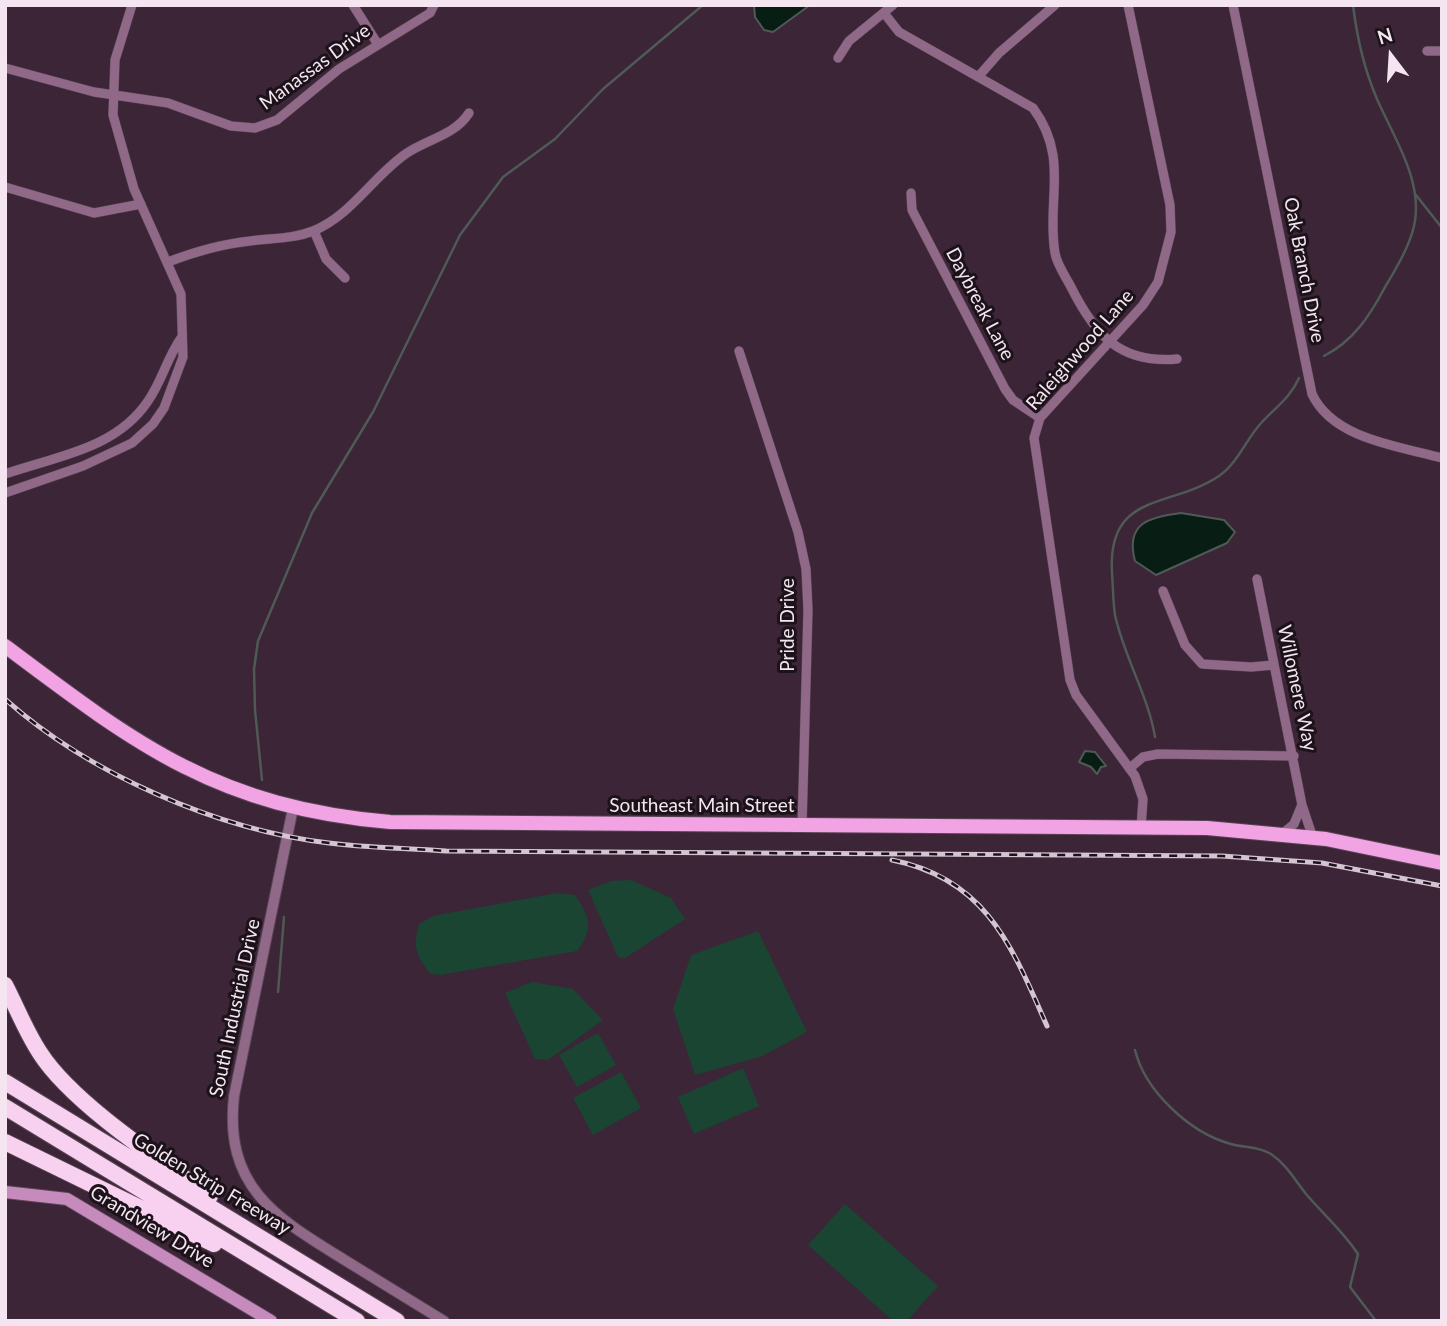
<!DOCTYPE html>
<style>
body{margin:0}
#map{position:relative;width:1447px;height:1326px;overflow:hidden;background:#3b2537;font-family:Lato,sans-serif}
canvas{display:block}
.frame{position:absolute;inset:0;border:7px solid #f4e5f0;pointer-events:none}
.north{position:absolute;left:1356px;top:21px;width:70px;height:70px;-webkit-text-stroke:5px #1c121a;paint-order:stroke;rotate:343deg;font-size:19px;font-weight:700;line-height:28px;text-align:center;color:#f4e5f0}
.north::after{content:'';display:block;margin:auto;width:24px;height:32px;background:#f4e5f0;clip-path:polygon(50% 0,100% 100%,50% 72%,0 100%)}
</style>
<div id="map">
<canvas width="1447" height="1326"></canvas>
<div class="frame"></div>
<div class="north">N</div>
</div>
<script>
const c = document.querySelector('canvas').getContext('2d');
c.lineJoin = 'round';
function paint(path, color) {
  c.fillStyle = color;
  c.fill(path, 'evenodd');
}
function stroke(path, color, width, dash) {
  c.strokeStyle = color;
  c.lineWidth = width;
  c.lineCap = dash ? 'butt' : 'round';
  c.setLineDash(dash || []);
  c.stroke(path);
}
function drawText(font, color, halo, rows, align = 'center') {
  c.font = font + ' Lato,sans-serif';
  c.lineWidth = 6;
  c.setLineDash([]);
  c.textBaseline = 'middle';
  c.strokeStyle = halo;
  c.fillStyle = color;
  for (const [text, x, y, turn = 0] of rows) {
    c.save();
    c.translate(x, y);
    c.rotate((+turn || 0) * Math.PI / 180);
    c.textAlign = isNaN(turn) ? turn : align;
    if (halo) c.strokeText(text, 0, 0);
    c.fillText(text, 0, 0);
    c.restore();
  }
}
paint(new Path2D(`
 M631,880L671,898L685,919L625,958L618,957L588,890L611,881Z
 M557,893L575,895C590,917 594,929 577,951L440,975L431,974C415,956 413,946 419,924L433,916Z
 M758,931L807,1032L762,1056L695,1075L673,1009L691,955Z
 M532,982L573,989L603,1020L548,1060L535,1059L505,993Z
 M598,1033L616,1065L577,1087L559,1055Z
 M743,1068L759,1106L694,1134L678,1097Z
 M621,1072L641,1108L593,1135L573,1098Z
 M845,1204L938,1286L907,1321H893L808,1245Z`), '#1a4532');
const water = new Path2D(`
 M754,5H810L773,32L764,30L755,17Z
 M1181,513L1224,520L1235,532L1227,543L1156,575L1135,561C1125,523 1149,517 1181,513Z
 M1085,751L1095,752L1106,766L1101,767L1097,774L1091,767L1079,762Z`);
paint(water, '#081e14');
stroke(water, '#4f5a56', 2);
stroke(new Path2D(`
 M1416,195L1442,228
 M1324,356C1353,341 1369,317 1384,289C1395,270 1409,248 1414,226C1424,182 1394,138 1377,99C1364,69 1357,38 1353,5
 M1155,737C1148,695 1124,657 1115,615C1113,602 1113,586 1112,573C1107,491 1170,509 1219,476C1238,463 1246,439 1262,422C1276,407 1290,398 1299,378
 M262,780L255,710L254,669L258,641L312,513L373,412L460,235L503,177L555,139L603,89L703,5
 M278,992L284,917
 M1135,1050C1145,1091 1190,1133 1231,1144C1245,1148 1258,1146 1271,1154C1286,1164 1295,1180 1306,1194C1324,1215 1343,1231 1358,1254L1350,1287L1376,1321`), '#4f5a56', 2.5);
const minor = new Path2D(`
 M353,5L377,43
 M1128,5L1170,205L1171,232L1158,282L1143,305L1040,418L1034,438L1070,680L1076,695L1135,776L1143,799L1141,828
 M1233,5L1312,394C1333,439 1398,446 1442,458
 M884,13L899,32L1033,108C1070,158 1046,201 1055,253C1057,265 1066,277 1071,287C1095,335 1120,364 1177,359
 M1427,51H1442
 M838,58L849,41L893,5
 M5,68L94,92L168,103L231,126L255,128L277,120L339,69L430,13L434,5
 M978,77L999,53L1055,5
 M5,187L94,213L141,204
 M911,193L912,210L1005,389L1013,400L1040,418
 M314,231L326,259L345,278
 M168,262C194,252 222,244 250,241C271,238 293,239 313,231C351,216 374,175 407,153C428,139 455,135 469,113
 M739,351L798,532L806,569L808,610L802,826
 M5,474C57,456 116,449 148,401C162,381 167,358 181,338
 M5,493L83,466L132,443L153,424L164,408L183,357L181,294L134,189L113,115L115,60L132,5
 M1257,579L1302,805L1313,838
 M1163,591L1185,645L1202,664L1251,667L1274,665
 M1130,768L1143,757L1158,754L1294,756
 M1282,834L1294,824L1301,807`);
const tertiary = new Path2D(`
 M293,808L234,1096C224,1187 275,1217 343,1259C377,1280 410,1300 444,1321`);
const secondary = new Path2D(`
 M5,1192L67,1199L271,1321`);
const primary = new Path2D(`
 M5,646C138,746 218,807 390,822L1207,828L1326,839L1442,863`);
const motorway = new Path2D(`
 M5,985C17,1008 26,1032 40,1053C72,1103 161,1161 210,1196
 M5,1082L397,1321
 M5,1107L357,1321
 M5,1142L214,1244`);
stroke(minor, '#594455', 10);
stroke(tertiary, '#594455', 12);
stroke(secondary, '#594455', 14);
stroke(primary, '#594455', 16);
stroke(motorway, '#594455', 18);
stroke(minor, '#906988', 9);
stroke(tertiary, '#906988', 10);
stroke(secondary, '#c78abc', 12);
stroke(primary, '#f2a3e4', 14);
stroke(motorway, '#f8d1f0', 16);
const rail = new Path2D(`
 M5,699C89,774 218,830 329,843C368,848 407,848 446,851L1222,856L1322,863L1442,886
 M892,860C987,879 1012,947 1047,1026`);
stroke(rail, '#d5c4d1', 5);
stroke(rail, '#1c121a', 2.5, [8]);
drawText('19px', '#f4e5f0', '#1c121a', [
 ["Manassas Drive",315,67,-36],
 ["Oak Branch Drive",1304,270,79],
 ["Daybreak Lane",980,304,62],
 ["Raleighwood Lane",1080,350,-49],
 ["Pride Drive",788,625,-90],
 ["Willomere Way",1297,688,78],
 ["Southeast Main Street",702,806],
 ["South Industrial Drive",235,1008,-78],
 ["Golden Strip Freeway",212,1184,31],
 ["Grandview Drive",152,1227,31]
]);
</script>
